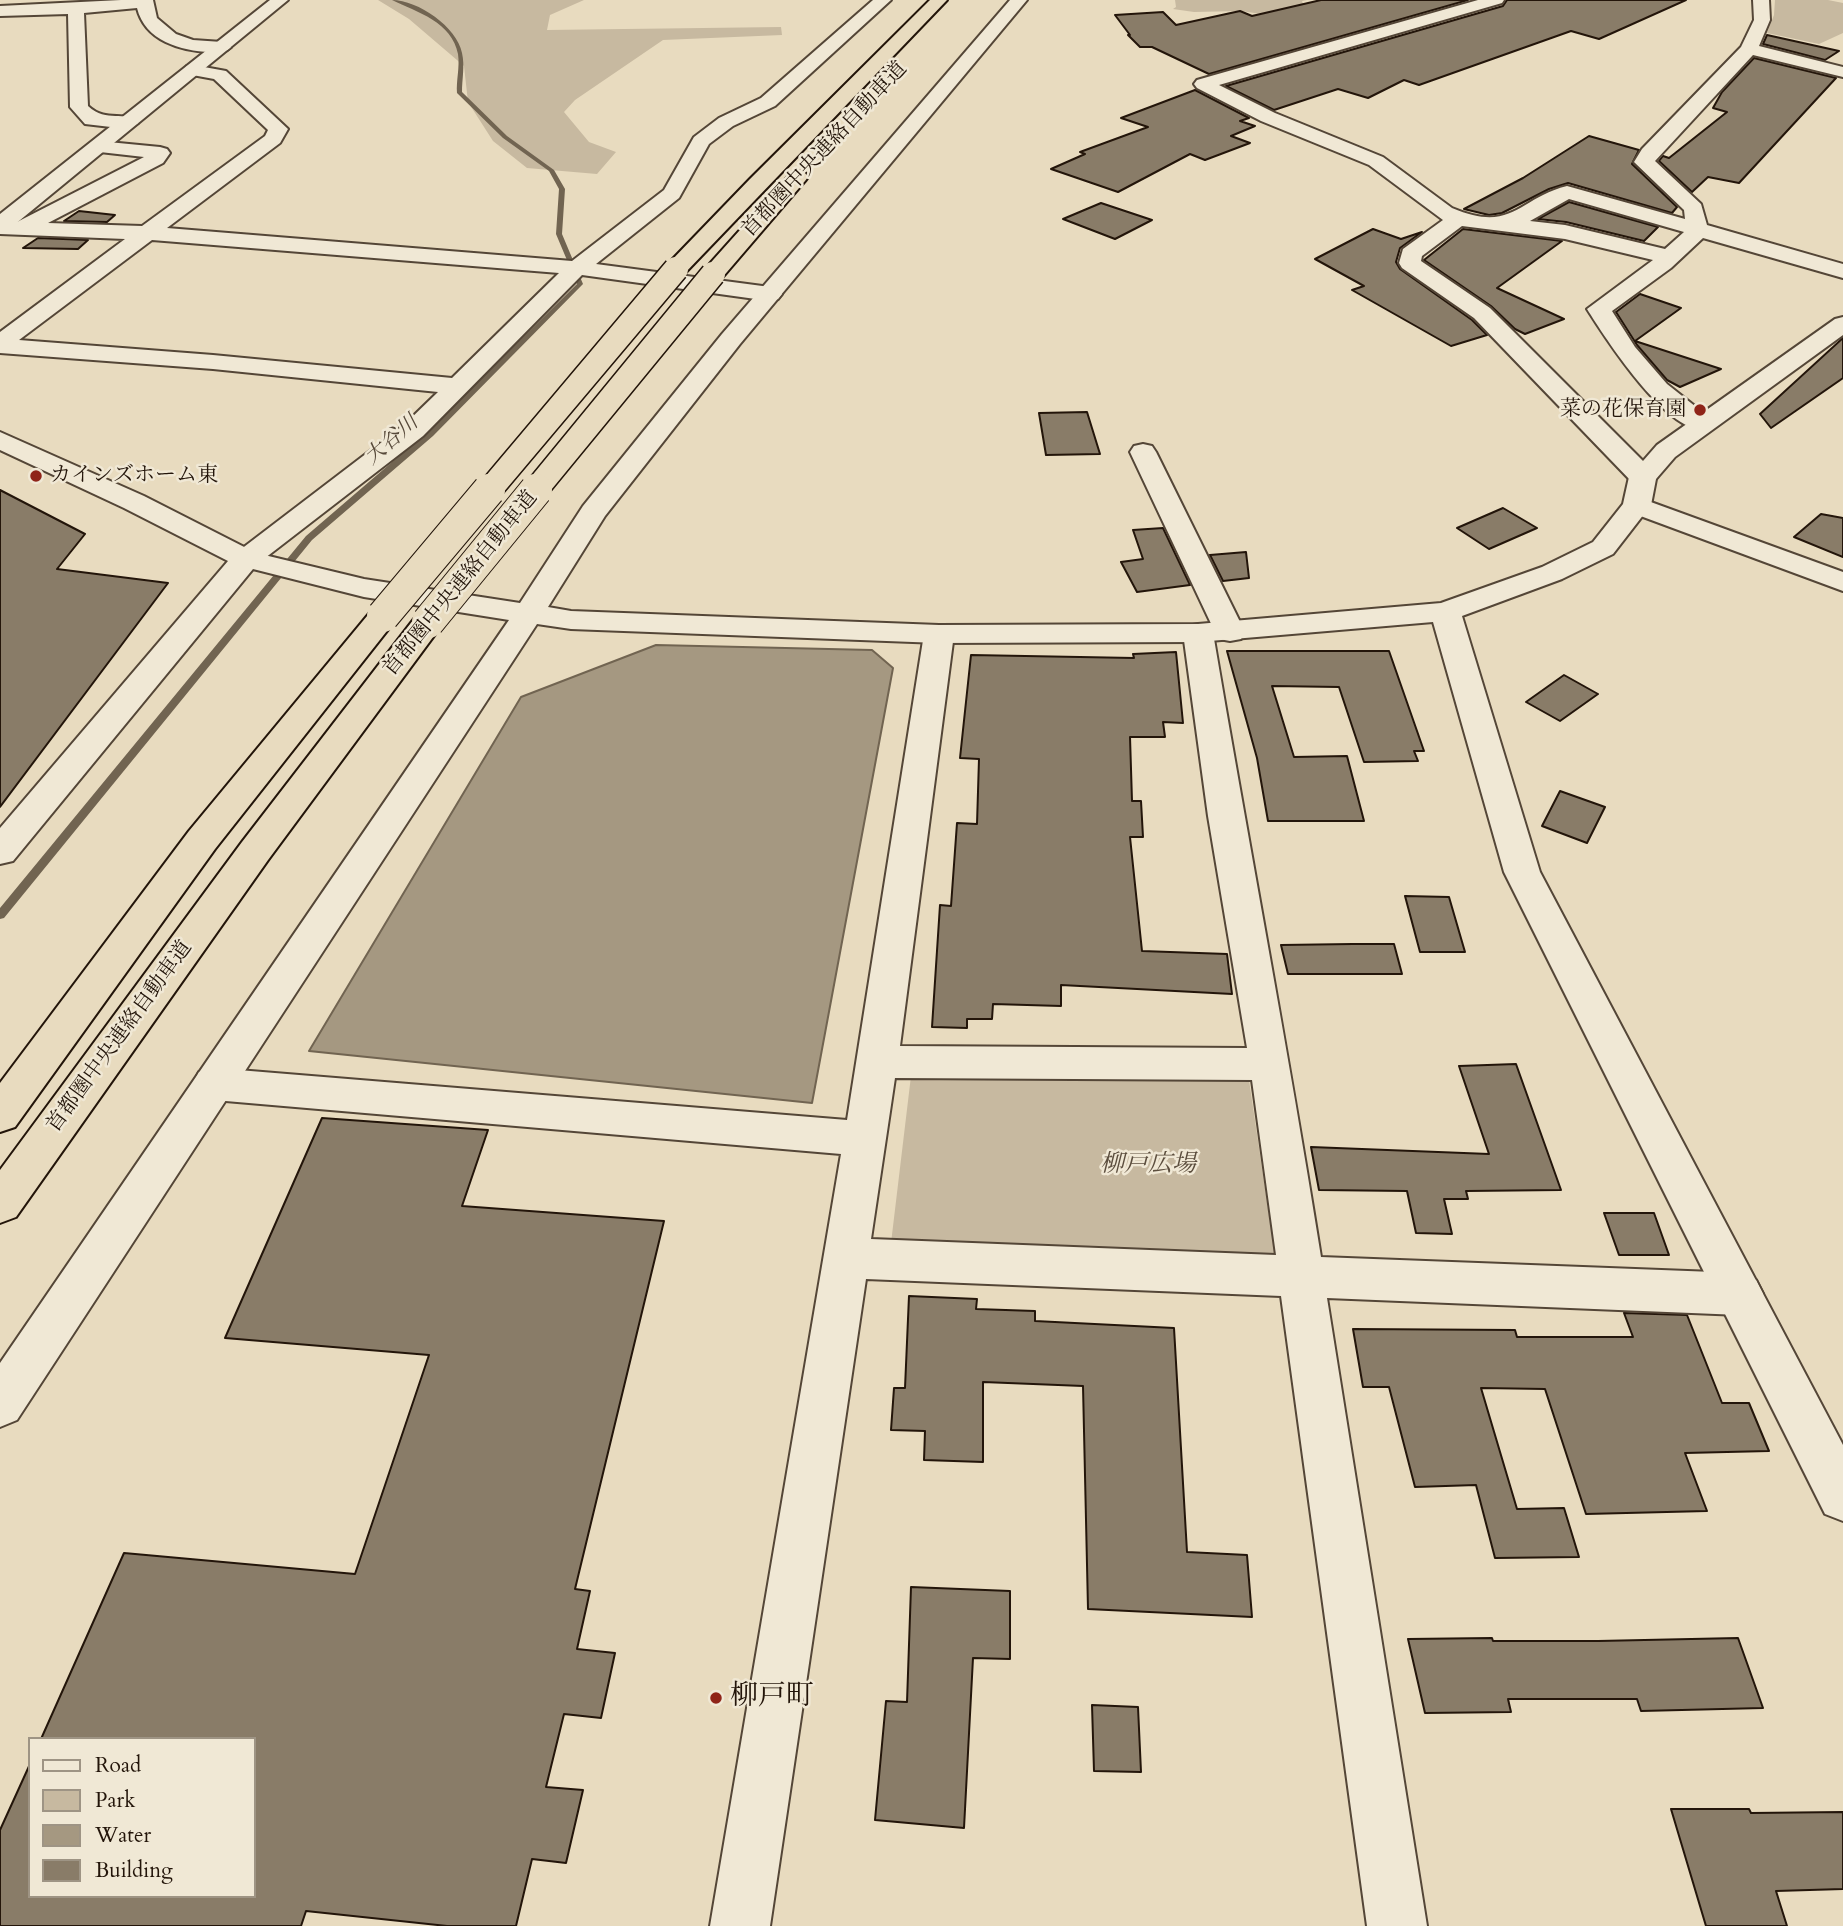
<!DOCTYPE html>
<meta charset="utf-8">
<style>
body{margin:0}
#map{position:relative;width:1843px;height:1926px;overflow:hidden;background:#e8dbbf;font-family:Cardo,serif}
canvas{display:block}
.legend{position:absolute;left:28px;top:1737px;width:228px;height:161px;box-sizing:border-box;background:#f0e8d5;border:2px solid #9e9484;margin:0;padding:9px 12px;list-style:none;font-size:21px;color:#23150a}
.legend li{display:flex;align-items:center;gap:14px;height:35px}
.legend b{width:35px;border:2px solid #9e9484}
</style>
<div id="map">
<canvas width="1843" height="1926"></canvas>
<ul class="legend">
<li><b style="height:9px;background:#f0e8d5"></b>Road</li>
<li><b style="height:19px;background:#c7b9a0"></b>Park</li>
<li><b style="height:19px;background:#a59881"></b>Water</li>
<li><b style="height:19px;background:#897c68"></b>Building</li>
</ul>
</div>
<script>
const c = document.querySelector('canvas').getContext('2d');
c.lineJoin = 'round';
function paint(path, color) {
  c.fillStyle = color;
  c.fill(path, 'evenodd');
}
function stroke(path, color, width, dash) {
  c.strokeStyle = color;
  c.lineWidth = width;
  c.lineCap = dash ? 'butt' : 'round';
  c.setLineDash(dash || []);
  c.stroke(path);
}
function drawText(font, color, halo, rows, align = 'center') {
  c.font = font + ' Cardo,"Noto Serif JP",serif';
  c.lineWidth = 5;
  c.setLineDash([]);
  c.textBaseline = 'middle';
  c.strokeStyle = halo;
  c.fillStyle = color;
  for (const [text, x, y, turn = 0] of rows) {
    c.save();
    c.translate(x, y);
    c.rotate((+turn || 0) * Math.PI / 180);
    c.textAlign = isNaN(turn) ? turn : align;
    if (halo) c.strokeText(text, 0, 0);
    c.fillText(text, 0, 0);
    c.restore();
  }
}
paint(new Path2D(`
 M378,0H584L550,15L547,30L781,27L782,35L663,40L575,100L564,112L589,142L616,152L597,174L527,168L493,141L468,102L464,66L409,19Z
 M1175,0H1307L1302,1L1306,12L1268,15L1241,11L1194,12L1173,9L1176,7Z
 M1775,0H1828L1843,3V33L1819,44L1767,33L1774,15Z
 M911,1076L1249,1080L1275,1256L891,1243Z`), '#c7b9a0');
const water = new Path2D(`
 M656,645L872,650L893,668L812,1103L309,1051L521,697Z`);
paint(water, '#a59881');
stroke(water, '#716451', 2);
paint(new Path2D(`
 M392,0C418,0 457,27 462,53C465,66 462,79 462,92L507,136L554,170L565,189L562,234L583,284L433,436L312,540L4,918L0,919V908L306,536L427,432L577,284L556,234L559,189L549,171L503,138L457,93C456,81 460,67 458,54C452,22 417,12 392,0Z`), '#716451');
const building = new Path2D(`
 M1321,0H1468L1209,74L1152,47H1140L1128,35H1130L1115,15L1163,12L1176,25L1240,11L1252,16Z
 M1507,0H1686L1599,39L1571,31L1419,85L1404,80L1368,98L1338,89L1274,110L1226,86L1503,6Z
 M1767,35L1839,51L1825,60L1763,44Z
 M1754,58L1836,78L1739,183L1708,177L1692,192L1659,161L1663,156L1669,158L1727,112L1713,108L1722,92Z
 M1195,90L1249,118L1240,121L1255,126L1231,136L1250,143L1205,160L1190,154L1118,192L1051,169L1085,154L1080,152L1148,127L1121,118Z
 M1589,136L1639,150L1632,164L1677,207L1672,213L1568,183L1549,189L1502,213L1489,215L1464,209L1523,178Z
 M1569,202L1658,227L1644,241L1566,222L1538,219Z
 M1101,203L1152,220L1115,239L1063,219Z
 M79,211L115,215L107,222L64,221Z
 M1373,229L1401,239L1422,232L1400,248L1396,262L1400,269L1472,320L1487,335L1451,346L1352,290L1364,286L1315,259Z
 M1463,229L1562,241L1497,288L1564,319L1525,334L1515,329L1491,306L1424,260Z
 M38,238L88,240L78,249L23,248Z
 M1640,294L1681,308L1635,341L1721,369L1680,387L1667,380L1637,345L1616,312Z
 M1843,338V378L1771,428L1760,414Z
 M1087,412L1100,454L1046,455L1039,413Z
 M0,490L85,534L57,569L168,583L0,807Z
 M1503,508L1537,528L1489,549L1457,528Z
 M1821,514L1843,518V557L1794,537Z
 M1163,528L1190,585L1137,592L1121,562L1143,559L1133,530Z
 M1246,552L1249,578L1223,581L1210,555Z
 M1227,651H1389L1424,751H1414L1418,761L1364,762L1339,687L1272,686L1294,757L1347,756L1364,821H1268L1257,758Z
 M1176,652L1183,723L1163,722L1165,737H1130L1132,801H1141L1143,837H1130L1142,951L1227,954L1232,994L1061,985V1006L993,1004L992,1019H967V1028L932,1027L940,905L951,906L957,823L977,824L979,759L960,758L971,655L1134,658L1133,654Z
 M1564,675L1598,694L1560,721L1526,702Z
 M1560,791L1605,807L1587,843L1542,826Z
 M1405,896L1449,897L1465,952H1420Z
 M1353,944H1394L1402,974H1288L1281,945Z
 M1516,1064L1561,1190L1466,1191L1468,1199H1444L1452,1234L1416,1233L1407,1191L1319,1190L1311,1147L1489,1154L1459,1066Z
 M322,1118L488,1130L462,1206L664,1221L575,1589L590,1591L577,1649L615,1653L601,1718L564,1714L546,1787L583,1790L566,1863L532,1859L516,1926H447L306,1911L301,1926H0V1830L30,1764V1896H254V1739H41L124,1553L355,1574L429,1355L225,1338Z
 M1604,1213H1654L1669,1255H1619Z
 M909,1296L977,1299L976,1309L1035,1311V1321L1174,1328L1187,1552L1247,1555L1252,1617L1088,1609L1083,1386L983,1382V1462L924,1460L925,1431L891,1430L894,1388H905Z
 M1624,1313L1687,1315L1722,1403H1749L1769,1451L1685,1453L1707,1511L1586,1514L1545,1389L1481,1388L1517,1509L1564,1508L1579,1557L1495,1558L1476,1485L1415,1487L1389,1387H1363L1353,1329L1515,1330L1517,1337H1633Z
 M911,1587L1010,1591V1659L973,1658L964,1828L875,1820L886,1701L907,1702Z
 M1492,1638L1493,1641H1598L1738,1638L1763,1708L1641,1711L1637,1699H1508L1511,1712L1425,1713L1408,1639Z
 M1092,1705L1138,1707L1141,1772L1094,1771Z
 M1671,1809H1749L1751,1813L1843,1812V1889L1776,1891L1787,1926H1706Z`);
paint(building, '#897c68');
stroke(building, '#23150a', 2);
const minor = new Path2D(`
 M121,0H153L157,18L176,34L193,40L222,42L231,47C225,53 219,52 210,52C181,51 145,41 137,8L84,13L88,106C107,124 125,109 138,123L128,129L85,124L70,107L68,14L0,16V6Z
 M873,0H891L775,106L733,126L709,144L679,198L596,264L770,287L778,289L782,294L778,299L770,301L582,275L423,436L256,565L246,568L236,565L231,559L236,553L405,424L438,392L213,369L0,353V332L125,239L0,234V222H17L144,157L91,151L88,147L91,143L98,141L160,147L167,149L170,153L163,163L48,223L142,226L265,136L268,130L214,79L187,74L184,70L187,66L193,65L226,71L288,129L280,143L167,228L572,261L664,190L694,137L719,118L761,98ZM152,240L559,273L452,378L213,355L19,340Z
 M1478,0H1504L1502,3L1219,85L1275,113L1383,157L1452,208C1513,234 1518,198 1567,186L1685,219L1684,210L1634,162L1642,149L1741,47L1754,20L1753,0H1769L1770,20L1759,46L1843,67V77L1753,55L1655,161L1701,204L1707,225L1843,264V278L1703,238L1671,268L1612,311L1635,347L1667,384L1710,418L1714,424L1710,430C1670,439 1606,339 1587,309L1653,260L1565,239L1462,226L1422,256L1421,261L1490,308L1653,471L1657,477L1653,483L1643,485L1633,483L1474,318L1402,268L1399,263L1403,249L1443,220L1369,165L1261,121L1197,88L1194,84L1197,80ZM1569,199L1684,232L1665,249L1565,225L1530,221Z
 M1143,444L1152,446L1156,452L1245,632L1241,639L1230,641L1219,639L1215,632L1130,452L1134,446Z
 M1637,497L1843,572V591L1627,511L1623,505L1627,499Z
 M1198,624L1209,626L1213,633C1248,841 1288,1048 1321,1257L1740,1273L1756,1280L1763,1294L1756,1308L1740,1315L1327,1298L1427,1926H1367L1281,1296L866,1279L770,1926H710L841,1154L214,1100L199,1096L193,1084L199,1072L214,1068L847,1120L924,634L928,627L939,625L950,627L954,634L900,1046L1247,1048L1208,816L1183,633L1187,626ZM895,1078L1252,1080L1276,1255L871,1239Z`);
const tertiary = new Path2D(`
 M270,0H288L8,230L0,231V214Z
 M1010,0H1027L740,344L605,516L548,607L571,611L939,625L1198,624L1441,603L1542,567L1593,542L1623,504L1629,477L1657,445L1835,319L1843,317V335L1675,457L1656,479L1651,505L1613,554L1562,579L1462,616L1540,872L1843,1445V1521L1825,1514L1504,872L1433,622L1198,642L939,643L571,629L537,624L17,1420L0,1427V1363L509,620L364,597L253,569L13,861L0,864V828L228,561L124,508L0,450V432L144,496L256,553L364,579L520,603L583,506L722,334Z`);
const motorway = new Path2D(`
 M930,0H947L684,274H668L665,269L668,264L750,179Z
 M798,171L805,173L808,177L805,181L721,279H705L702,274L705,269L791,173Z
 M383,607L394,610L398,616L394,622L215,849L15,1127L0,1132V1083L189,831L372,610Z
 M428,613L439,615L443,622L439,629L268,860L16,1217L0,1223V1170L242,842L417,615Z`);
stroke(minor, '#544637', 4);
stroke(tertiary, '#544637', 4);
stroke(motorway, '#23150a', 4);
paint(minor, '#f0e8d5');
paint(tertiary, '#f0e8d5');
paint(motorway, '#e8dbbf');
const motorwayBridgeFar1 = new Path2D(`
 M488,492L676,269
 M534,492L713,274`);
const motorwayBridge = new Path2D(`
 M383,616L489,490
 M428,622L536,490`);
stroke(motorwayBridgeFar1, '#23150a', 27, []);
stroke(motorwayBridge, '#23150a', 34, []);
stroke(motorwayBridgeFar1, '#e8dbbf', 24);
stroke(motorwayBridge, '#e8dbbf', 32);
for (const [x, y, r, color] of [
 [1700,410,7,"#8f2418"],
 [36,476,7,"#8f2418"],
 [716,1698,7,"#8f2418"]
]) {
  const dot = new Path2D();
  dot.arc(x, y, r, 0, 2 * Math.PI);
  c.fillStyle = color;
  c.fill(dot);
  stroke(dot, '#f0e8d5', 2.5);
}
drawText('21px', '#23150a', '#f0e8d5', [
 ["首都圏中央連絡自動車道",825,150,-47],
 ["首都圏中央連絡自動車道",461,584,-51],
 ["首都圏中央連絡自動車道",120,1037,-54]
]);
drawText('21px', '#23150a', '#f0e8d5', [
 ["菜の花保育園",1686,410],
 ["カインズホーム東",50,476,"left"]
], 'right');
drawText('italic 21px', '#57493a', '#f0e8d5', [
 ["大谷川",392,441,-41]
]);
drawText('italic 24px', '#5c4e3e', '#f0e8d5', [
 ["柳戸広場",1148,1165]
]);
drawText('28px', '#23150a', '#f0e8d5', [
 ["柳戸町",730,1698]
], 'left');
</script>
